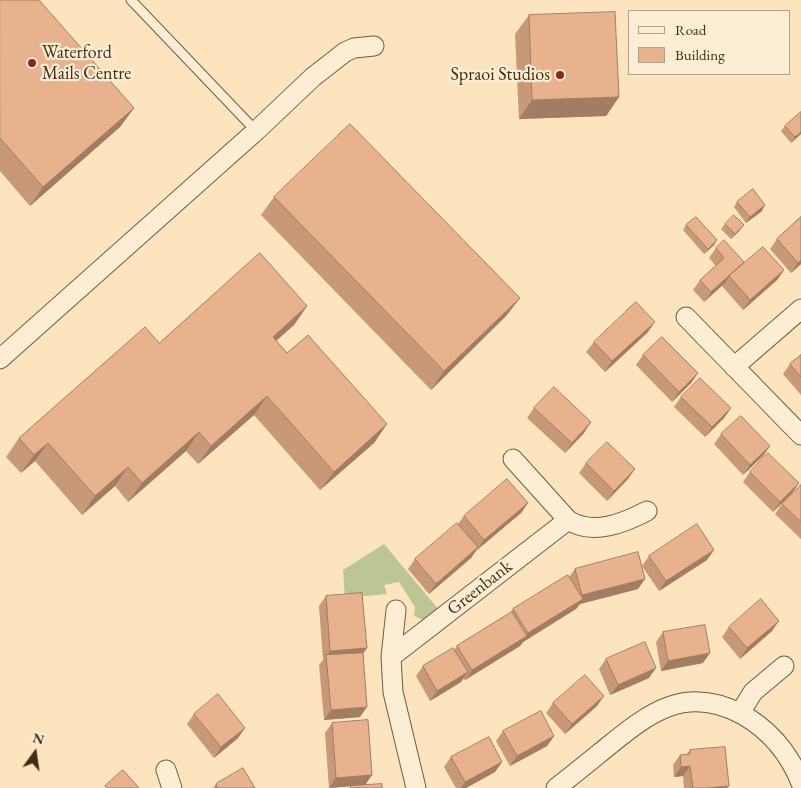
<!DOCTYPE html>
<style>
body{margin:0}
#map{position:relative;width:801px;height:788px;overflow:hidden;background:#fce4be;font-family:"EB Garamond",serif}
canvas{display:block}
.legend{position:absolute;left:628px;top:10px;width:162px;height:65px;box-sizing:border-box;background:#fdedd5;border:1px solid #b2a188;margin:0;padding:6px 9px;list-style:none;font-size:15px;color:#412e14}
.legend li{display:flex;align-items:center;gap:10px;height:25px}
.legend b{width:25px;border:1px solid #b2a188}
.north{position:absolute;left:10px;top:728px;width:50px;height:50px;-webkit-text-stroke:4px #fdedd5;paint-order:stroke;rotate:14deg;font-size:14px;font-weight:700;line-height:20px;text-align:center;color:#412e14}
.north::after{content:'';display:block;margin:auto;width:18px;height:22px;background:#412e14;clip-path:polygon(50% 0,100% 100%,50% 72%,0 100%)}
</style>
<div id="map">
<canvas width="801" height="788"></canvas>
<ul class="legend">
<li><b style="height:6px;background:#fdedd5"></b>Road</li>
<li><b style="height:14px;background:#e7b28d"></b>Building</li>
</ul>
<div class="north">N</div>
</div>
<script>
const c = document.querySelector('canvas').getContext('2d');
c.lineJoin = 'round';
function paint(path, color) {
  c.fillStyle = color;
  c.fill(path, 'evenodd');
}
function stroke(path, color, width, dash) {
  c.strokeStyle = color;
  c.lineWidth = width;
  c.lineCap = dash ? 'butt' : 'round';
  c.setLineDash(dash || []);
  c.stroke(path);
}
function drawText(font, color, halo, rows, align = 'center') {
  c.font = font + ' "EB Garamond",serif';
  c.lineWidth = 4.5;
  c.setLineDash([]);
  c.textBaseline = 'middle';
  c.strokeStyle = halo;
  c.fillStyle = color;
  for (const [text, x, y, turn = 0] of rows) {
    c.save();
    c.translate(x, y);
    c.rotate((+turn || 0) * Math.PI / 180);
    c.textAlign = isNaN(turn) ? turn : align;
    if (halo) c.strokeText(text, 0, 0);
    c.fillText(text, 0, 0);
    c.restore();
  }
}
paint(new Path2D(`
 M384,544L439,610L424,620L414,616L415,607L399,582L384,585L387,594L345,598L343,570Z`), '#bcc594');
const lane = new Path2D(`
 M131,0L256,131`);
const street = new Path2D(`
 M686,317L801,435
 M0,359L256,131L313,77L345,52L354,48L374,46
 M734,367L801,309
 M513,459L568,520C593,536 624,523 647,511
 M396,610L391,657L393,692L416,788
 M391,657L568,520
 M740,713L753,692L784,666
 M166,770L172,788
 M556,788C573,775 590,761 606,748C650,712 686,684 743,715C771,731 789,753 801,783`);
stroke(lane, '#705c3e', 11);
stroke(street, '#705c3e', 21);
stroke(lane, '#fdedd5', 9);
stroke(street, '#fdedd5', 19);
paint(new Path2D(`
 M0,0L134,108L120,127L30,206L0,171Z
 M529,15L619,97L606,116L519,119L515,34Z
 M785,126L801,134L791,143L781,131Z
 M274,197L520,298L506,316L431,390L261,215Z
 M737,202L762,211L746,223L734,207Z
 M801,217V264L791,273L770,249L777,239Z
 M725,224L740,230L731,239L721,229Z
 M686,225L714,245L704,254L683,230Z
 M716,248L744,262L741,266L784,270L777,280L743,310L722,286L725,283L704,302L693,290L700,280L716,266L709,258Z
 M307,306L294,325L276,341L287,353L387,424L374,443L320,490L254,415L198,464L186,451L128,502L115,486L82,515L35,461L21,473L6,457L19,438L159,343Z
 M648,332L605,372L586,352L594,342Z
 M643,355L698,373L691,383L672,402L636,365Z
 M801,355V395L783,374L790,364Z
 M681,397L731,408L724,418L705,437L674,407Z
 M534,408L584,433L565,453L527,418Z
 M721,434L770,446L763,456L743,475L714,444Z
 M586,463L628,479L607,501L579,473Z
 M750,472L799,483L792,493L773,512L743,482Z
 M801,485V539L775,514L782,504Z
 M528,503L521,513L477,550L471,558L429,594L408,569L415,559L458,524L464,516Z
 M649,556L707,560L659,591L642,566L638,589L580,604L576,609L523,642L520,646L465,680L463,678L461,682L430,701L416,676L423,666L454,650L457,646L510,613L513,609L569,577L575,569L642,566Z
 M326,596L367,648L363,653L360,717L324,720L319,665L323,660L319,606Z
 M729,627L772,631L740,659L722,637Z
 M663,632L703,663L661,671L656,642Z
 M606,659L649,678L610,695L599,669Z
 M553,703L597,706L565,734L546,713Z
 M194,714L238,738L214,758L187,724Z
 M332,723L372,775L365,785L329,788L325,733Z
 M503,731L554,736L547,746L510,766L496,741Z
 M690,750L729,786L727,788H684L683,776L674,777L673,765L680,755H686Z
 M451,757L502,762L495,772L466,788H456L444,767Z
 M216,784L255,788H213Z`), '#c79979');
paint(new Path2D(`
 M619,97L606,116L519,119L532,100Z
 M134,108L120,127L30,206L43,187Z
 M801,132V134L791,143L795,137Z
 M765,205L762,211L746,223L750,217Z
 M744,225L740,230L731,239L735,234Z
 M717,240L714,245L704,254L708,249Z
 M801,260V264L791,273L798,263Z
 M744,262L737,272L729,276L725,283L704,302L711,292Z
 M784,270L777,280L743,310L750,300Z
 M520,298L506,316L431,390L444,371Z
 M307,306L294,325L260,355L273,337Z
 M655,322L648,332L605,372L612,361Z
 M698,373L691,383L672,402L679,392Z
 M267,396L254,415L198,464L211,446Z
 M731,408L724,418L705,437L712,427Z
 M591,422L584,433L565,453L572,443Z
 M387,424L374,443L320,490L334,472Z
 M199,432L186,451L128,502L142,483Z
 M48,443L35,461L21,473L34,455Z
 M770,446L763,456L743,475L750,465Z
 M128,467L115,486L82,515L95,496Z
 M635,469L628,479L607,501L614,491Z
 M799,483L792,493L773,512L780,502Z
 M528,503L521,513L477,550L484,540Z
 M478,547L471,558L429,594L436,584Z
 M714,550L707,560L659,591L666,581Z
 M645,579L638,589L580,604L576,609L523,642L520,646L465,680L472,670L525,637L528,633L577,603L582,595Z
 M779,621L772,631L740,659L747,648Z
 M367,648L360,658L327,656L330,651Z
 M710,653L703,663L661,671L668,661Z
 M656,668L649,678L610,695L618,685Z
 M468,672L461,682L430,701L437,691Z
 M604,696L597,706L565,734L572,724Z
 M367,707L360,717L324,720L331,710Z
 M245,728L238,738L214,758L221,747Z
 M554,736L547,746L510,766L517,756Z
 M502,762L495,772L466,788H461L465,782Z
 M690,766L683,776L674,777L681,767Z
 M372,775L365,785L329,788L336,778Z
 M729,786L727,788H708Z`), '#a27d63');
const building = new Path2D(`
 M0,0H39L134,108L43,187L0,138Z
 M615,12L619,97L532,100L529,15Z
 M801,112V132L795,137L785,126Z
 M350,124L520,298L444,371L274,197Z
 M753,189L765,205L750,217L737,202Z
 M734,215L744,225L735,234L725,224Z
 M696,217L717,240L708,249L686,225Z
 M801,217V260L798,263L777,239Z
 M724,240L744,262L711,292L700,280L724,258L716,248Z
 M763,247L784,270L750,300L729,276Z
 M260,253L307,306L273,337L287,353L308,335L387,424L334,472L267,396L211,446L199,432L142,483L128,467L95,496L48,443L34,455L19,438L145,327L159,343Z
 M636,302L655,322L612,361L594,342Z
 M662,337L698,373L679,392L643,355Z
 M801,355V377L790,364Z
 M700,378L731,408L712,427L681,397Z
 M554,387L591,422L572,443L534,408Z
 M741,416L770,446L750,465L721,434Z
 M607,442L635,469L614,491L586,463Z
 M768,453L799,483L780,502L750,472Z
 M507,479L528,503L484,540L464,516Z
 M801,485V522L782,504Z
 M457,523L478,547L436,584L415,559Z
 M697,524L714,550L666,581L649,556Z
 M638,552L645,579L582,595L575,569Z
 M568,575L583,599L528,633L513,609Z
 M362,593L367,648L330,651L326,596Z
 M761,599L779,621L747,648L729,627Z
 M512,612L527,636L472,670L457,646Z
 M705,625L710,653L668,661L663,632Z
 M645,642L656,668L618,685L606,659Z
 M453,648L468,672L437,691L423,666Z
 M363,653L367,707L331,710L326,655Z
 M585,675L604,696L572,724L553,703Z
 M218,694L245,728L221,747L194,714Z
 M541,711L554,736L517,756L503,731Z
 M368,720L372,775L336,778L332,723Z
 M489,737L502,762L465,782L451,757Z
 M725,747L729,786L708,788H693L690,766L681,767L680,755L690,754V750Z
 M243,768L255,788H218L216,784Z
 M123,770L139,788H107L105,786Z
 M382,784V788H351L350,786Z`);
paint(building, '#e7b28d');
stroke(building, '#a27d63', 1);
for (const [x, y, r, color] of [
 [32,63,5,"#8f2418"],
 [560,75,5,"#8f2418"]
]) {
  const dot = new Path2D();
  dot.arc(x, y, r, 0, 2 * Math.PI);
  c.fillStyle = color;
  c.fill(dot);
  stroke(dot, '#fdedd5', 2);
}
drawText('18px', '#412e14', '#fdedd5', [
 ["Waterford",42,53],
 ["Mails Centre",42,74],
 ["Spraoi Studios",550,75,"right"]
], 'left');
drawText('18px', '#412e14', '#fdedd5', [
 ["Greenbank",480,588,-38]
]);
</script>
